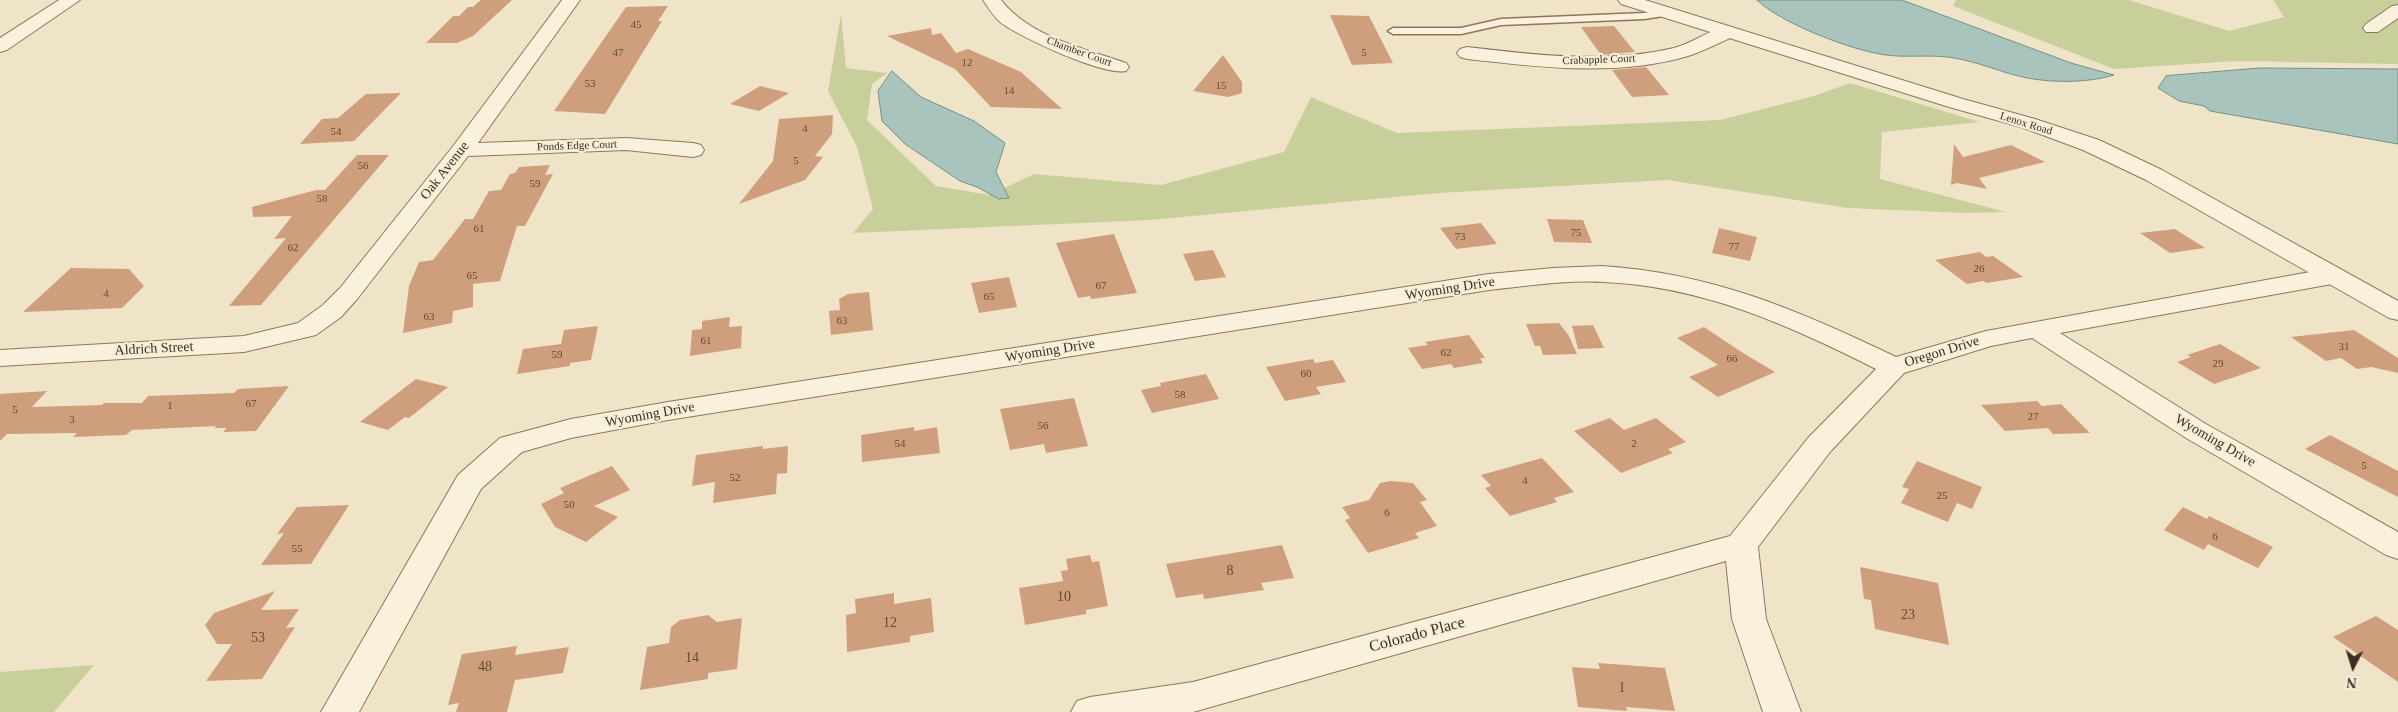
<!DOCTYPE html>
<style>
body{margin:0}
#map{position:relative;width:2398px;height:712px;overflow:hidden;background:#f0e4c8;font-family:Georgia,serif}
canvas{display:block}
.north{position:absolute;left:2328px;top:642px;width:50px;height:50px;-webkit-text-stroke:4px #f7eed8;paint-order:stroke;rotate:185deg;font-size:14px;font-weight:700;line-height:20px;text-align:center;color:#3d2e20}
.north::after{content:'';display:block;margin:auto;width:18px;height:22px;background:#3d2e20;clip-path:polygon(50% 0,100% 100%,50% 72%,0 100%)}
</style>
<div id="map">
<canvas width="2398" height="712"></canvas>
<div class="north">N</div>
</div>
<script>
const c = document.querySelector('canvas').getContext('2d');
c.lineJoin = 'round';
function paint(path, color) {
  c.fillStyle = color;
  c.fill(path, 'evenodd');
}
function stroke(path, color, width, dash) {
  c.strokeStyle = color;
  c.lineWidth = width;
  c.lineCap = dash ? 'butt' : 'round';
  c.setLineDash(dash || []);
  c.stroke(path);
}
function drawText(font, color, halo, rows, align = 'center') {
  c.font = font + ' Georgia,serif';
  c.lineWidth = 4.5;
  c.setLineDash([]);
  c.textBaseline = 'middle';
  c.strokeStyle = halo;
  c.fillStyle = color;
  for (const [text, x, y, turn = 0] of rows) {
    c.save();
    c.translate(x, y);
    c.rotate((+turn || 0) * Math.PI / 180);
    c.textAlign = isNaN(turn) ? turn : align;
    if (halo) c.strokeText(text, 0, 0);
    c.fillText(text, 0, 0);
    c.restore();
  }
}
paint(new Path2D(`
 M1956,0H2129L2229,31L2284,17L2273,0H2398V64L2237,61L2114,69L1953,6Z
 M841,14L846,68L887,73L872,84L867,120L936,186L989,195L1034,174L1161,185L1284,152L1311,97L1397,133L1720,120L1814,96L1850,83L1980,122L1882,132L1880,179L2006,212L1966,213L1848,208L1667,180L1439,193L1150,220L853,233L873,209L857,147L828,91Z
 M94,665L54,712H0V672Z`), '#c9cf9b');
const water = new Path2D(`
 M1757,0H1902L2071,63L2114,75C2087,83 2055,83 2027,78C2002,73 1979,62 1954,58C1931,54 1908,58 1886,55C1853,51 1780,23 1757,0Z
 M2260,68L2398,69V144L2210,111L2204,106L2179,101L2158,88L2166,76Z
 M892,71L921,97L974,121L1005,143L996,172L1009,198L999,199L977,187L960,181L905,144L882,121L878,91Z`);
paint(water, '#a9c4bc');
stroke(water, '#6f938a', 1);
paint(new Path2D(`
 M481,0H512L473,36L457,43H426L453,16H459L468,7H473Z
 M668,6L658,21H662L605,114L554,111L626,7Z
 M1330,15L1369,16L1393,63L1352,65Z
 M1614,26L1635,52L1601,55L1581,27Z
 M931,28L932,35L941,33L956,53L968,49L1021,72L1062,109L991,107L955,69L887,36Z
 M1223,55L1242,82V93L1228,97L1193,91Z
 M1646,67L1669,95L1632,97L1612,70Z
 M760,86L789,93L759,111L730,104Z
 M401,93L354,141L300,144L322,119L338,118L366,94Z
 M833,115L832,134L815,156L823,157L805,180L739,204L773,161L779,119Z
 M1954,144L1963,157L2011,145L2045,162L1979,178L1987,189L1957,183L1951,185Z
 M357,155H389L261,305L229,306L286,238L274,239L292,216L253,217L252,207L316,190H325Z
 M550,165L545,175L553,174L525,226H517L500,281L473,284V307L453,311L452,323L403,333L409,286L419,262L433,260L465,219H473L489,191L501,190L510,174L515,173L519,167Z
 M1547,219L1583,220L1592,243L1554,242Z
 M1481,223L1497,244L1456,249L1440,228Z
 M1719,228L1757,237L1750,261L1712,253Z
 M2175,229L2205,248L2170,253L2140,233Z
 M1114,234L1137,293L1091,299L1090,296L1078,298L1056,243Z
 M1213,250L1226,277L1195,281L1183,254Z
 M1980,252L1986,257L1993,256L2023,277L1987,283L1983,281L1967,284L1935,260Z
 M71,268L129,269L144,286L122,308L23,312Z
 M1009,277L1017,307L979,313L971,283Z
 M869,292L873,330L831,335L829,311L840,310L839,299L848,294Z
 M730,317L729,327L742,326L741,348L690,356L692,330L702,329V321Z
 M1559,323L1569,336L1577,354L1543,355L1540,346H1535L1526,324Z
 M1593,325L1604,348L1578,349L1572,326Z
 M598,326L591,360L570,363V366L517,374L523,349L561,344L564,330Z
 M1704,327L1743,353L1775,372L1718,397L1689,377L1718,365L1677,338Z
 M2354,330L2398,358V373L2371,367L2357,369L2341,358L2326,361L2291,337Z
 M1469,335L1485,358H1480L1483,363L1454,368L1451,364L1422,369L1408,348L1428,345L1425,342Z
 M2220,344L2261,368L2214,384L2177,362L2191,357L2187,355Z
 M1313,359L1315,363L1333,360L1346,382L1316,387L1321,394L1285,401L1266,367Z
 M1206,374L1219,399L1152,413L1141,390L1161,386L1160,383Z
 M416,379L448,387L409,418L405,417L388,430L360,422Z
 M289,386L256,431L223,432L227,428H214L216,426L132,430L126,435L73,437L77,433L7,434L0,441V394L47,391L32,407L102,405L104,403H142L148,396L234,393L238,389Z
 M1074,398L1088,446L1046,453L1044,444L1010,450L1000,409Z
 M2037,401L2042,406L2061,404L2090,433L2053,434L2048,428L2005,431L1981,405Z
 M1610,418L1624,430L1656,418L1686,442L1668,449L1673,453L1621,473L1574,431Z
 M914,427V431L937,427L940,453L862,462L861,435Z
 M2330,435L2398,471V497L2305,449Z
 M763,446V449L788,446L787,473L777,474L776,494L713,503L715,482L692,486L696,455Z
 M1542,458L1574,492L1554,498L1557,502L1510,516L1485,488L1491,486L1481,475Z
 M1917,461L1982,487L1972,509L1957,503L1948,522L1901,503L1909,489L1902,487Z
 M612,466L630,490L594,506L618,517L586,542L555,527L541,504L564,493L560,488Z
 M1390,481L1413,483L1427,500L1420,502L1437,526L1415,533L1419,538L1368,553L1345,520L1350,518L1342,507L1369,500L1380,483Z
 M349,505L311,564L261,565L284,533L277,534L297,507Z
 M2183,507L2207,519L2209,516L2273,547L2258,568L2208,544L2204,550L2164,530Z
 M1282,545L1294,578L1261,583L1264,590L1204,599L1203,594L1176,598L1166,564Z
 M1090,555L1092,562L1099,561L1108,606L1086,610V614L1025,625L1019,588L1063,581L1061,571L1068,570L1066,559Z
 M1860,567L1938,583L1949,645L1875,629L1871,600L1864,599Z
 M275,591L261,610L299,609L286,628L295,627L262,679L206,681L232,644H217L205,625L214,613Z
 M894,593V604L931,598L934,632L910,636V642L847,652L846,615L856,613L855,599Z
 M708,615L717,622L742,618L737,669L708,673V679L640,690L647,647L669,643L671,627L680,620Z
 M2376,616L2398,630V682L2333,637Z
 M517,646L515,655L569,647L563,673L515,680L507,712H456L459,703L448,705L462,654Z
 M1598,663L1665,668L1675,711L1626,707L1627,711L1578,707L1572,667L1600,669Z`), '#cf9f7d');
const service = new Path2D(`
 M1666,10L1670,11V15L1644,19L1501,25L1461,34H1393L1388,31L1393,28H1461L1501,19L1644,13Z`);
const minor = new Path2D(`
 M59,0H80L7,50L0,52V38Z
 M562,0H580L478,143L626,138L693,143L701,145L704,150L701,155L693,157L626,150L468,156L358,298L341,317L316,335L244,352L0,366V350L244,336L298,323L323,305L340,288L454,145Z
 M983,0H1001C1030,37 1083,48 1126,63L1129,67L1126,71C1104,76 1019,37 1000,22C993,16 988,7 983,0Z
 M2398,5V18L2378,32H2366L2363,28L2366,24L2392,6Z
 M1727,26L1734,28L1736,32L1734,36C1719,43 1704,51 1688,56C1617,77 1539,67 1467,59L1460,57L1457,53L1460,49L1467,47C1535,55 1606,64 1674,48C1692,43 1708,31 1727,26Z
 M1602,266C1712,273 1798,310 1896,357L1986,331L2332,268L2341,271L2345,276L2341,281L2332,284L2060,333L2206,424L2398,532V559L2386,555L2186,438L2032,338L1991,346L1904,373L1830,452L1758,547L1766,619L1801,712H1763L1732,619L1726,561L1193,712H1071L1077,701L1090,697L1193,682L1730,536L1808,438L1876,369C1789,325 1702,286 1603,282C1565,280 1527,286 1489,290L668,420L571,438L522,452L481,489L359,712H321L458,475L500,438L571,419L668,402L1489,274L1553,268Z`);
const tertiary = new Path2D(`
 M1618,0H1645L1963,99L2035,119L2099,140L2162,170L2398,301V320L2389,318L2146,180L2083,150L2021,127L1949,107L1621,4Z`);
stroke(service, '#8d765c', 3);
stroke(minor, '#8d765c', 2);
stroke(tertiary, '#8d765c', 2);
paint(service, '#faf1dc');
paint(minor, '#faf1dc');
paint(tertiary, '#faf1dc');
drawText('11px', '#624a37', null, [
 ["45",636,25],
 ["47",618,53],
 ["5",1364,53],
 ["12",967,63],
 ["53",590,84],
 ["15",1221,86],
 ["14",1009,91],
 ["4",805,129],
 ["54",336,132],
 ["5",796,161],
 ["56",363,166],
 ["59",535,184],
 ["58",322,199],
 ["61",479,229],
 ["75",1576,233],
 ["73",1460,237],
 ["77",1734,247],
 ["62",293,248],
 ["26",1979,269],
 ["65",472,276],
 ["67",1101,286],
 ["4",106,294],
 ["65",989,297],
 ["63",429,317],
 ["63",842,321],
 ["61",706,341],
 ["31",2344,347],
 ["62",1446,353],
 ["59",557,355],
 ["66",1732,359],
 ["29",2218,364],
 ["60",1306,374],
 ["58",1180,395],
 ["67",251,404],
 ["1",170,406],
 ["5",15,410],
 ["27",2033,417],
 ["3",72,420],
 ["56",1043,426],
 ["54",900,444],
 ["2",1634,444],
 ["5",2364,466],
 ["52",735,478],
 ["4",1525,481],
 ["25",1942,496],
 ["50",569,505],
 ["6",1387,513],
 ["6",2215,537],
 ["55",297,549]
]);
drawText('11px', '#3d2e20', '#f7eed8', [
 ["Chamber Court",1079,52,20],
 ["Crabapple Court",1599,60,-2],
 ["Lenox Road",2026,124,17],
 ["Ponds Edge Court",577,146,-2]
]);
drawText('14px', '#3d2e20', '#f7eed8', [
 ["Oak Avenue",445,171,-52],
 ["Wyoming Drive",1450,289,-9],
 ["Aldrich Street",154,349,-3],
 ["Wyoming Drive",1050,351,-9],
 ["Oregon Drive",1942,352,-17],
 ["Wyoming Drive",650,415,-10],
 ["Wyoming Drive",2215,441,30]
]);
drawText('14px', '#624a37', null, [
 ["8",1230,571],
 ["10",1064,597],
 ["23",1908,615],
 ["12",890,623],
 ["53",258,638],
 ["14",692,658],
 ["48",485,667],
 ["1",1622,688]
]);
drawText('16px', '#3d2e20', '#f7eed8', [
 ["Colorado Place",1417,635,-15]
]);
</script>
